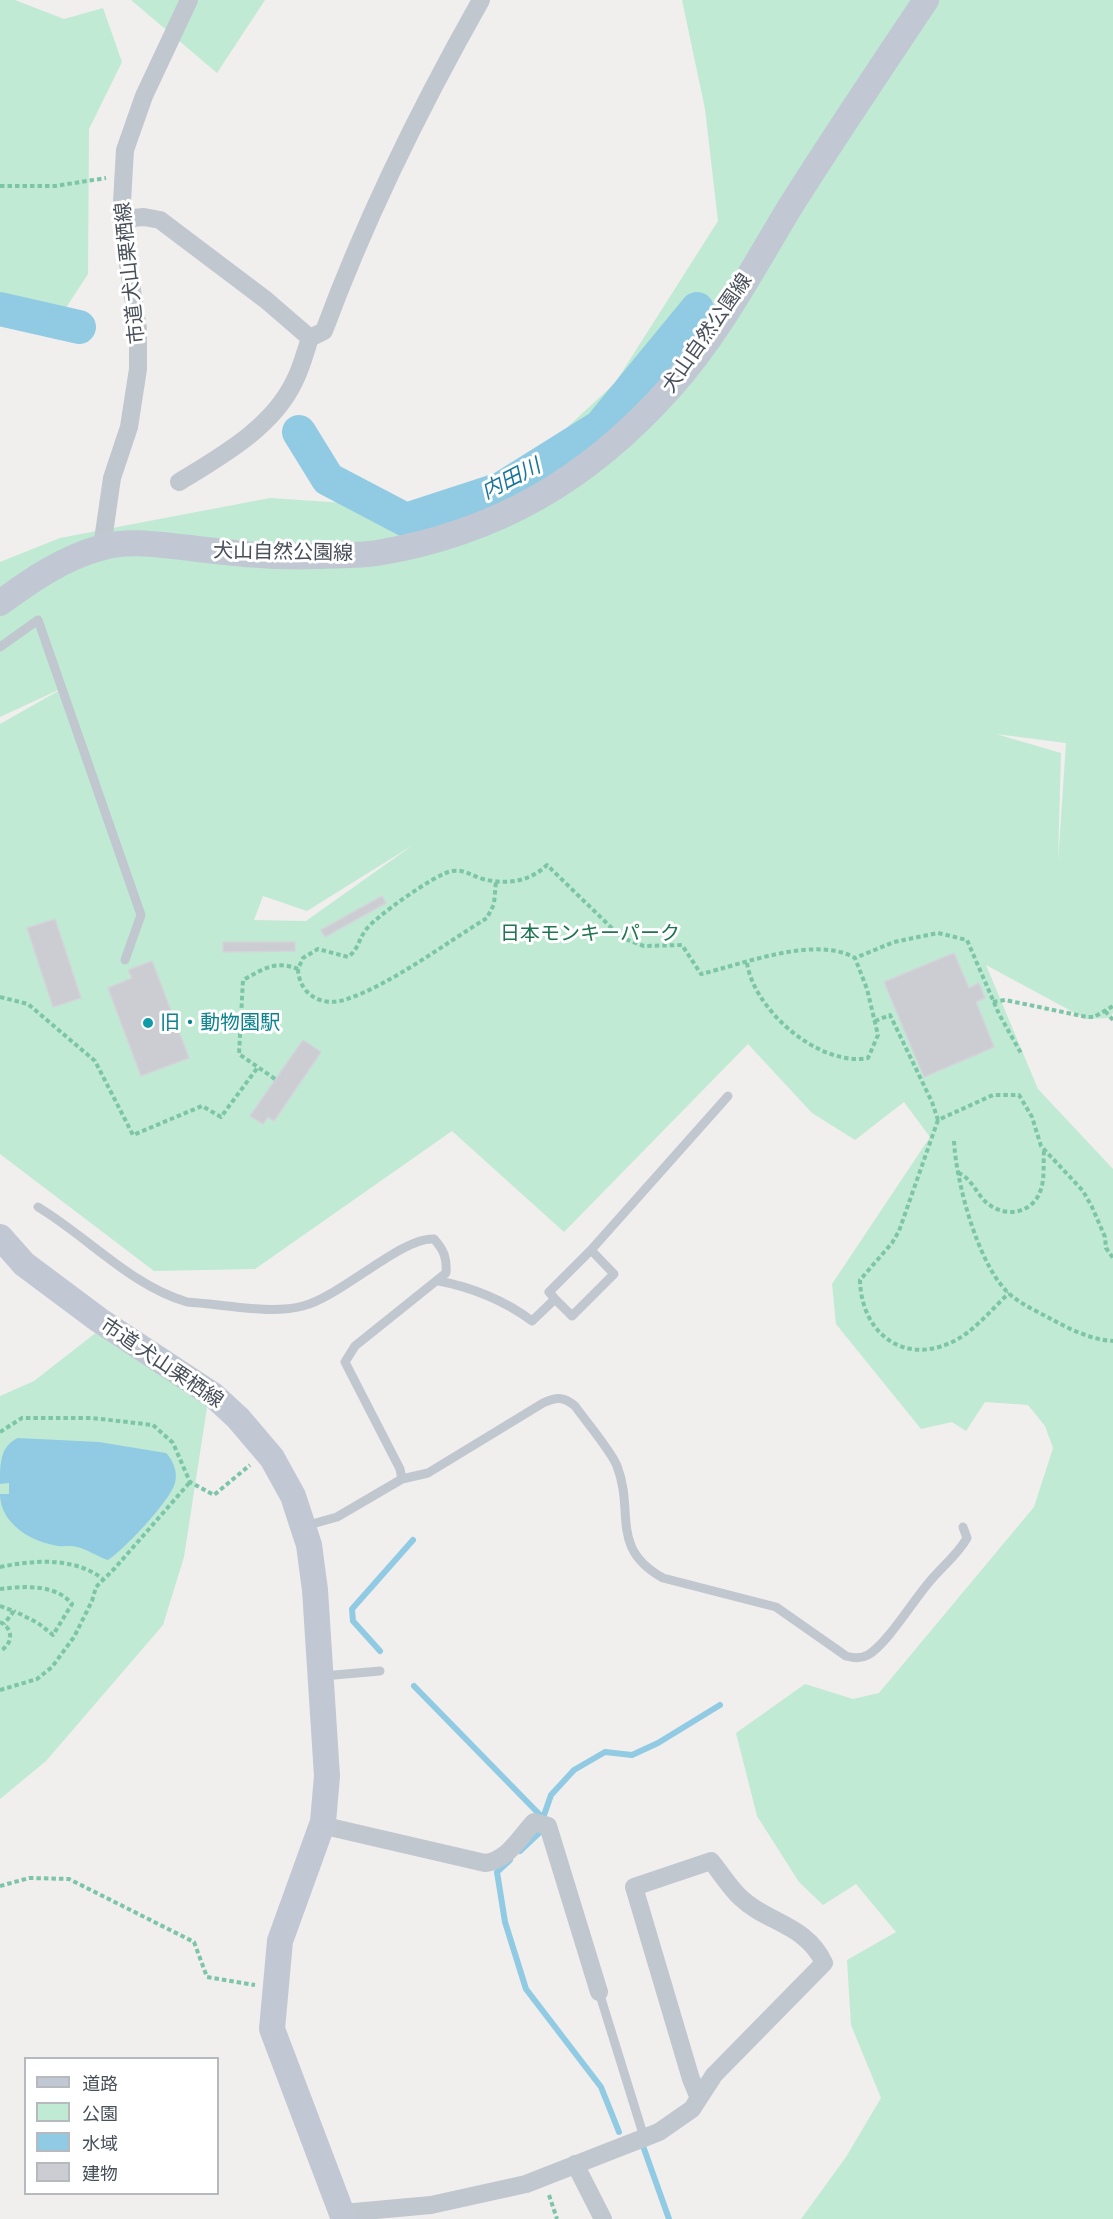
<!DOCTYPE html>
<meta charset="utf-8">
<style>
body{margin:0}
#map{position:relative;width:1113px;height:2219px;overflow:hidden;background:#f1eeee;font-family:"Asap Condensed","Noto Sans JP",sans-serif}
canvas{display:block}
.legend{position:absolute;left:24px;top:2057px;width:195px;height:138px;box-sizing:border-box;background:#fff;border:2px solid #b6b9bd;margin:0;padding:8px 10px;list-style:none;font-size:18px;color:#48505a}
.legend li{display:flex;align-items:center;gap:12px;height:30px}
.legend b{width:30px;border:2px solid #b6b9bd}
</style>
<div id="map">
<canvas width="1113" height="2219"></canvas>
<ul class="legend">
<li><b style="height:8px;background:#c1c8d3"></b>道路</li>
<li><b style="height:16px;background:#c0ead4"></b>公園</li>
<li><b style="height:16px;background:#91cbe3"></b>水域</li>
<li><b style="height:16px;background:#cccdd2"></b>建物</li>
</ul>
</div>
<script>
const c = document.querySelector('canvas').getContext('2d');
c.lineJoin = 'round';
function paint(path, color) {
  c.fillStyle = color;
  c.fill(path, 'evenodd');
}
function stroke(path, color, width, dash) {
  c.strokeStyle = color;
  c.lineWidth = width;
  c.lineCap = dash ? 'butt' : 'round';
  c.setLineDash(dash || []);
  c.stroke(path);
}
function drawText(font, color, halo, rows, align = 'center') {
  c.font = font + ' "Asap Condensed","Noto Sans JP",sans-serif';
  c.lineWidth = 6;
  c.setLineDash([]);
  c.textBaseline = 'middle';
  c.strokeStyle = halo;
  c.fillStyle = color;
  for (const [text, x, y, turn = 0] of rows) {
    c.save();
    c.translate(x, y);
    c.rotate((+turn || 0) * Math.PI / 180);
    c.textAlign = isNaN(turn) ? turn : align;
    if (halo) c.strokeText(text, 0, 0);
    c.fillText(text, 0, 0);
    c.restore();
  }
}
paint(new Path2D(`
 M0,0H15L64,19L103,8L122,62L89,129L88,274L48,335L0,323Z
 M131,0H265L217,73Z
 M682,0H1113V1013L1108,1018L1086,1019L986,965L1038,1089L1113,1169V2219H801L846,2157L881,2098L851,2025L847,1960L896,1932L856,1884L823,1905L799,1882L757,1816L736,1733L805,1684L853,1699L879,1693L1034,1507L1053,1448L1045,1426L1028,1405L985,1402L966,1431L952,1422L921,1429L836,1324L832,1284L930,1137L904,1102L855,1140L812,1113L748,1044L564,1232L452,1131L255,1269L154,1271L0,1154V724L67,686L0,717V562L60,538L270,498L435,509L505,485L615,383L718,221L705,109ZM996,734L1066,743L1058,862L1061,753ZM413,845L306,921L254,920L263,896L307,911Z
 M102,1328L208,1401L184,1557L163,1625L46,1761L0,1799V1396L34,1381Z`), '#c0ead4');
paint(new Path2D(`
 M18,1438L99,1442L166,1453C173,1460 178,1472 175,1483C170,1501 124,1550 108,1560C98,1557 87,1549 77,1547C71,1545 65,1547 58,1546C32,1542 0,1524 0,1494H9V1483L0,1484C0,1464 0,1446 18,1438Z`), '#91cbe3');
stroke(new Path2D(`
 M380,1651L353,1621L352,1609L413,1540
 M414,1686L543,1818L551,1795L574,1770L605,1752L632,1755L658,1743L720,1705
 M520,1851L539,1833
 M510,1860L497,1872L505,1922L526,1989L601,2087L619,2132
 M643,2146L669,2219`), '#91cbe3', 6);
stroke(new Path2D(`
 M0,309L79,327
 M299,432L328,479L406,520L501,489L600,427L697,309`), '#91cbe3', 34);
const building = new Path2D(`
 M382,896L386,903L325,937L321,930Z
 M55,919L81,998L53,1007L27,928Z
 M223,942H295V951L223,952Z
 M954,953L969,988L979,983L985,998L976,1002L994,1047L924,1077L884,982Z
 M152,961L189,1058L141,1076L108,988L132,978L128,970Z
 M303,1040L321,1052L274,1121L268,1117L263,1124L250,1116Z`);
paint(building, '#cccdd2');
stroke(building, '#d3d4d9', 1.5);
stroke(new Path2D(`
 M0,186H55L106,178
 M747,963C754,1010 819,1067 868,1058L878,1035L867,989L855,958
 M298,969C299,995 323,1008 347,999C390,985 446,943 487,918L494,904L496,881
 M0,997L28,1004L95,1061L133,1135L202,1106L221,1117L258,1067
 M993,1002L1005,1000L1087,1017H1094L1113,1006
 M1105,1011L1113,1020
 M875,1021L890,1015L932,1102L938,1120L993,1095H1019L1032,1117L1041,1146L1083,1191L1092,1207L1105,1237L1106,1248L1113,1258
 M275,1079L239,1054L243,980C263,969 276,960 298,969L303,958L318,949L348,957C358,950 358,941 365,931C373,918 437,873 452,871C464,869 472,876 483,879C507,885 529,882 547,865L622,938L644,946L682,945L701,974C743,964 816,935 855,958L894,942L938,933L967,940L999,1014L1022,1055
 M938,1120L899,1231L892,1243L860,1280C861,1330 900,1365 950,1343C973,1333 991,1310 1009,1293
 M954,1141C956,1182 979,1271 1013,1297C1025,1306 1040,1313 1053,1320C1071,1330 1093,1340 1113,1341
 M958,1173C971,1177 977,1195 987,1203C1006,1219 1034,1213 1041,1189C1045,1177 1043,1163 1044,1151
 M0,1432L22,1418H92L153,1425L173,1443L190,1482L214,1495L250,1465
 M0,1567C35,1560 72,1557 102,1578
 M0,1589C24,1586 56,1584 72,1604L53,1635L38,1623L14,1611
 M0,1606L14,1611L4,1624
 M0,1622C14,1629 13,1644 0,1651
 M0,1690L37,1679L52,1667L74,1637L92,1601L96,1587L115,1568L190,1482
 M0,1886L29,1878L69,1879L194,1942L207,1977L255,1985
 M549,2195L557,2219`), '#7cc5a7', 4, [4.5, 3]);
stroke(new Path2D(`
 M0,647L38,620L141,915L125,960
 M38,1207C88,1237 130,1285 187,1302C222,1304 270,1315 303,1306C340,1297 403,1236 434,1239C444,1250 447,1258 446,1273L355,1346L345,1362L400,1469L402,1479
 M439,1281C471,1287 506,1301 532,1321L555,1299L572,1316L614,1274L591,1250L728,1096
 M555,1299L549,1292L591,1250
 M305,1526L337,1517L402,1479L428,1473L543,1403C556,1397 563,1396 575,1406C585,1420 612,1452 617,1466C635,1512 609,1548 663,1578L776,1607L846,1656C854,1658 860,1659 868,1655C888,1643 914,1599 931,1580C943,1566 958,1554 967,1538L963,1527
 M323,1676L380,1671
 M599,1992L644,2137`), '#c0c7cf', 9);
stroke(new Path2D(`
 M121,219L144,217L160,220L266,300L310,338
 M179,482C221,456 272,428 294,382C301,369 305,353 310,338L324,331C366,217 421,106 481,0
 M102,547L112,478L129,427L138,369V329L121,219L125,150L144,96L189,0
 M321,1825L485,1863C508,1860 519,1838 534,1822L548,1826L599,1992
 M575,2164L603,2219
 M343,2213L431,2205L526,2184L659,2132L692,2109L714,2075L824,1963C806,1924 767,1923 741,1898C730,1888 721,1873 711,1861L634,1887L691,2079L699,2098`), '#c0c7cf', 18);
stroke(new Path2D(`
 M0,603C30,581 63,558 100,548C129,539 160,545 190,548C231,553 274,558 316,556C336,555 357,556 377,553C497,533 589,479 670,388C718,335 753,268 790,207C834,137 880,69 926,0
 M0,1237L24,1264L99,1320L213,1395L238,1418L272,1458L293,1496L309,1545L315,1590L327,1776L323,1822L280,1941L272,2029L344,2219`), '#c1c8d3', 26);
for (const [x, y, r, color] of [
 [148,1023,6,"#0f9aa8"]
]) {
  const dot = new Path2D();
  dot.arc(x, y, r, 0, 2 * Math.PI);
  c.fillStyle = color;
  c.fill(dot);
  stroke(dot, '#fff', 2);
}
drawText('20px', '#48505a', '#fff', [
 ["市道 犬山栗栖線",130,273,-96],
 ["犬山自然公園線",707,333,-55],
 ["犬山自然公園線",283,552,1],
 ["市道 犬山栗栖線",162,1363,34]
]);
drawText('20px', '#1f7451', '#fff', [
 ["日本モンキーパーク",590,934]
]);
drawText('20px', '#0d838f', '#fff', [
 ["旧・動物園駅",160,1023]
], 'left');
drawText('italic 21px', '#19759b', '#fff', [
 ["内田川",511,479,-27]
]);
</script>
